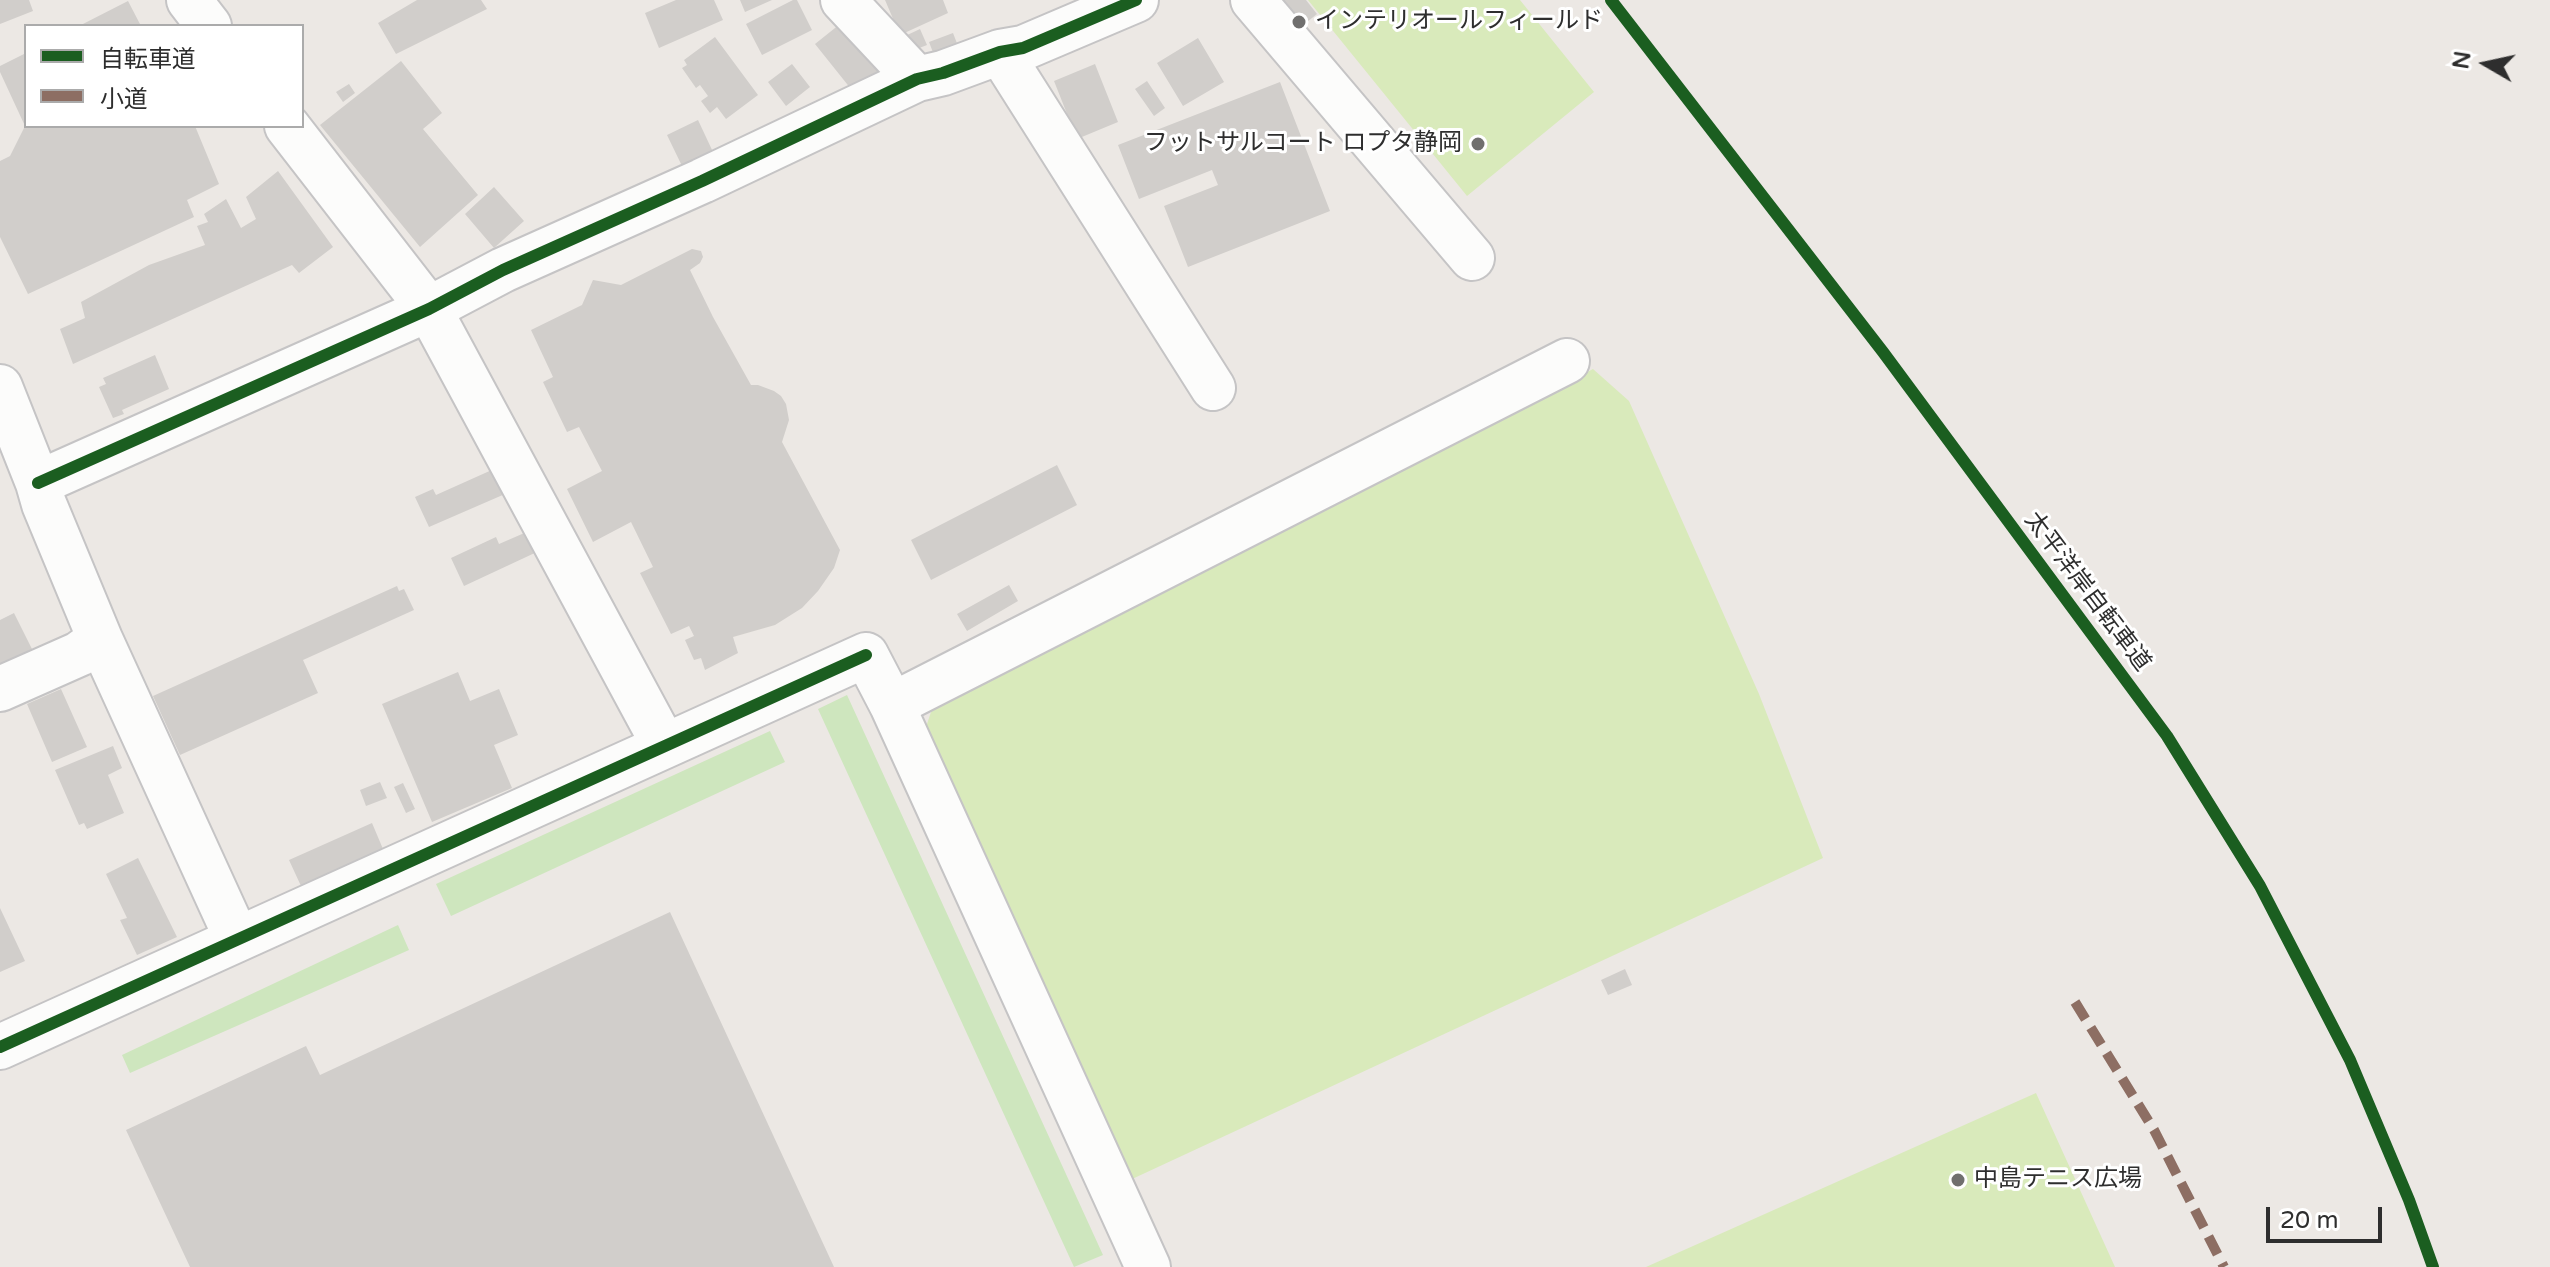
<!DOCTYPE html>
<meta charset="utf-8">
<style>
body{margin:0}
#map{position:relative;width:2550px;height:1267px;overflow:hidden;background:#ece8e4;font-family:"Varela Round","Noto Sans JP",sans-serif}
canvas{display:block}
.legend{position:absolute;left:24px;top:24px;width:280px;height:104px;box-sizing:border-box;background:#fff;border:2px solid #ababab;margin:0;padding:10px 14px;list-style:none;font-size:24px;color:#2e2e2e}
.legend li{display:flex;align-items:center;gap:16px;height:40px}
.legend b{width:40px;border:2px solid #ababab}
.north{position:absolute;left:2446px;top:24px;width:80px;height:80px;-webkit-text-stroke:6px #fff;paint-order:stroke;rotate:279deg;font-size:22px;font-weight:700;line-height:32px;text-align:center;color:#2e2e2e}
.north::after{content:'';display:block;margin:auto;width:28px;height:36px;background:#2e2e2e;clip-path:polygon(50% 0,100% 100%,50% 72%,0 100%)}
.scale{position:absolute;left:2266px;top:1207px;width:116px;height:36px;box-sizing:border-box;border:4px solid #2e2e2e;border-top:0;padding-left:10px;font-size:24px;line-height:28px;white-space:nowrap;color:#2e2e2e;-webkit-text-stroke:6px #fff;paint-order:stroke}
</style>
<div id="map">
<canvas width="2550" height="1267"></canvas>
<ul class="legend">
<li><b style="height:10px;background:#1b5e20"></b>自転車道</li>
<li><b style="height:10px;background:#8d6e63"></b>小道</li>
</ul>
<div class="north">N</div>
<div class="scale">20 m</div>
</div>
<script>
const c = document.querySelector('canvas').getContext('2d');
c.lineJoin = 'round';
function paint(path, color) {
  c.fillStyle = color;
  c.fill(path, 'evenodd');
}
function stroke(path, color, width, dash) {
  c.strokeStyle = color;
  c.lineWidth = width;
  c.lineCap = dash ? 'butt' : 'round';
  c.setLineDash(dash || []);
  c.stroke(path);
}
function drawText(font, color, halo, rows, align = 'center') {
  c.font = font + ' "Varela Round","Noto Sans JP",sans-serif';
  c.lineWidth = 6;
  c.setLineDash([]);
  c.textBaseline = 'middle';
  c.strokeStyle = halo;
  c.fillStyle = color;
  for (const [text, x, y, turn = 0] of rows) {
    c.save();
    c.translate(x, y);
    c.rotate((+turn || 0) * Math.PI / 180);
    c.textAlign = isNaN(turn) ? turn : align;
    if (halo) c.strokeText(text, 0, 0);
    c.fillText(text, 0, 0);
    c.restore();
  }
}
paint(new Path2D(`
 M847,695L1103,1255L1074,1267L818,709Z
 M770,731L785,762L451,916L436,884Z
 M398,925L409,950L130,1073L122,1055Z`), '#cee6be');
paint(new Path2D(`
 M1308,0H1520L1594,92L1467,196Z
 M1593,369L1629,401L1759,694L1823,858L1130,1180L925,730L932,709Z
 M2036,1093L2115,1267H1646Z`), '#d9eabb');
paint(new Path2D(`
 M0,0H29L33,11L0,24Z
 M417,0H481L487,9L396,54L378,23Z
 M676,0H714L723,20L659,48L645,13Z
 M740,0H772L745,12Z
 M793,0H797L812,30L762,55L746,24Z
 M885,0H943L948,13L900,35Z
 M1281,0H1306L1317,14L1297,30Z
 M128,1L141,26H79Z
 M840,24L884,71L855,94L815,44Z
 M920,29L927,45L909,52L903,37Z
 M953,33L958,46L934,55L929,42Z
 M715,37L758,95L726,119L717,107L710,113L701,101L708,96L700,85L696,88L682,68L687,65L684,60Z
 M1198,38L1224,82L1183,106L1157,63Z
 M26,53V126H195L219,184L187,200L194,217L28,294L0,237V161L10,156L25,126L0,72V66Z
 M401,61L442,113L423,129L478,195L420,247L320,125Z
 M792,64L810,87L786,106L768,82Z
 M1095,64L1118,122L1077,139L1054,81Z
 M1147,81L1165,108L1154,116L1135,89Z
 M1280,82L1330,211L1188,267L1164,206L1218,185L1212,170L1139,199L1118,145Z
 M349,84L355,93L343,102L336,92Z
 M698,120L713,152L682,166L667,135Z
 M278,171L333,247L299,273L292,265L73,364L60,329L85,318L81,302L149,265L205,245L197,226L208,222L204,214L226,199L241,228L256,219L246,197Z
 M494,187L524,221L494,248L465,214Z
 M692,249L701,251L703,257L700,263L690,270L713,317L751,385H758L774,391L781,396L786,404L789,420L782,442L840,550L834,568L818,591L802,608L775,625L733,637L738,653L705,670L701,658L694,660L685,640L694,636L689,626L671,634L640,573L653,567L631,522L593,542L567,489L602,471L579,427L567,432L543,382L553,377L531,330L582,305L593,280L621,285Z
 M155,355L169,389L122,410L124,414L113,418L99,387L106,384L103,378Z
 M1057,465L1077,505L931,580L911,540Z
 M494,469L505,494L429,527L415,497L433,489L436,495Z
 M529,531L539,551L464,586L451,558L496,537L499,544Z
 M1009,585L1018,601L967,631L957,614Z
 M397,586L399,591L404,589L414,610L303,660L318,693L180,755L153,696Z
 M14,613L32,649L0,665V620Z
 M458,672L470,701L499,689L518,735L494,745L512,788L432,822L382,704Z
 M61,689L87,747L52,762L27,704Z
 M113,746L122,768L108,775L124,813L87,829L84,823L79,825L55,770Z
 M380,782L387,798L366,806L360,790Z
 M403,783L415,809L406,813L394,787Z
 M372,823L383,849L301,886L289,860Z
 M138,858L177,937L137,955L120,920L127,918L106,874Z
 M0,908L25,961L0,972Z
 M670,912L834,1267H190L126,1130L306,1046L320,1075Z
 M1625,969L1632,985L1608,995L1601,980Z`), '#d1cecb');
const minor = new Path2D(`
 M189,0L209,26
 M843,0L917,79
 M1253,0L1472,258
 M1000,52L1213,388
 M287,126L429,309L664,745
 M0,387L38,483L44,504L100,639L79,654L0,689
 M38,483L429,309L503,270L702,181L917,79L943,73L1000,52L1023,48L1136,0
 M100,639L237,939
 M892,705L1567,361
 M0,1047L866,655L892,705L1148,1267`);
stroke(minor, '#c5c4c5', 48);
stroke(minor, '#fcfcfb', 44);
stroke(new Path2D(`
 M2075,1002L2154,1130L2224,1267`), '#8d6e63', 10, [20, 10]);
stroke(new Path2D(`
 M1611,0L1883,352L2167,736L2260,886L2350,1060L2409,1200L2433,1267
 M38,483L429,309L503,270L702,181L917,79L943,73L1000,52L1023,48L1136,0
 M0,1047L866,655`), '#1b5e20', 12);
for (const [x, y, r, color] of [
 [1299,22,8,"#706f6e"],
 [1478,144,8,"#706f6e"],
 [1958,1180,8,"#706f6e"]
]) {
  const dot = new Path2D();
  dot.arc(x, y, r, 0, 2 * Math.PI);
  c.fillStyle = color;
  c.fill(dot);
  stroke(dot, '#fff', 3);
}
drawText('24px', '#2e2e2e', '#fff', [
 ["インテリオールフィールド",1315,22],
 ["フットサルコート ロプタ静岡",1462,144,"right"],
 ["中島テニス広場",1974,1180]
], 'left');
drawText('24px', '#2e2e2e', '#fff', [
 ["太平洋岸自転車道",2087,592,53]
]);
</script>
